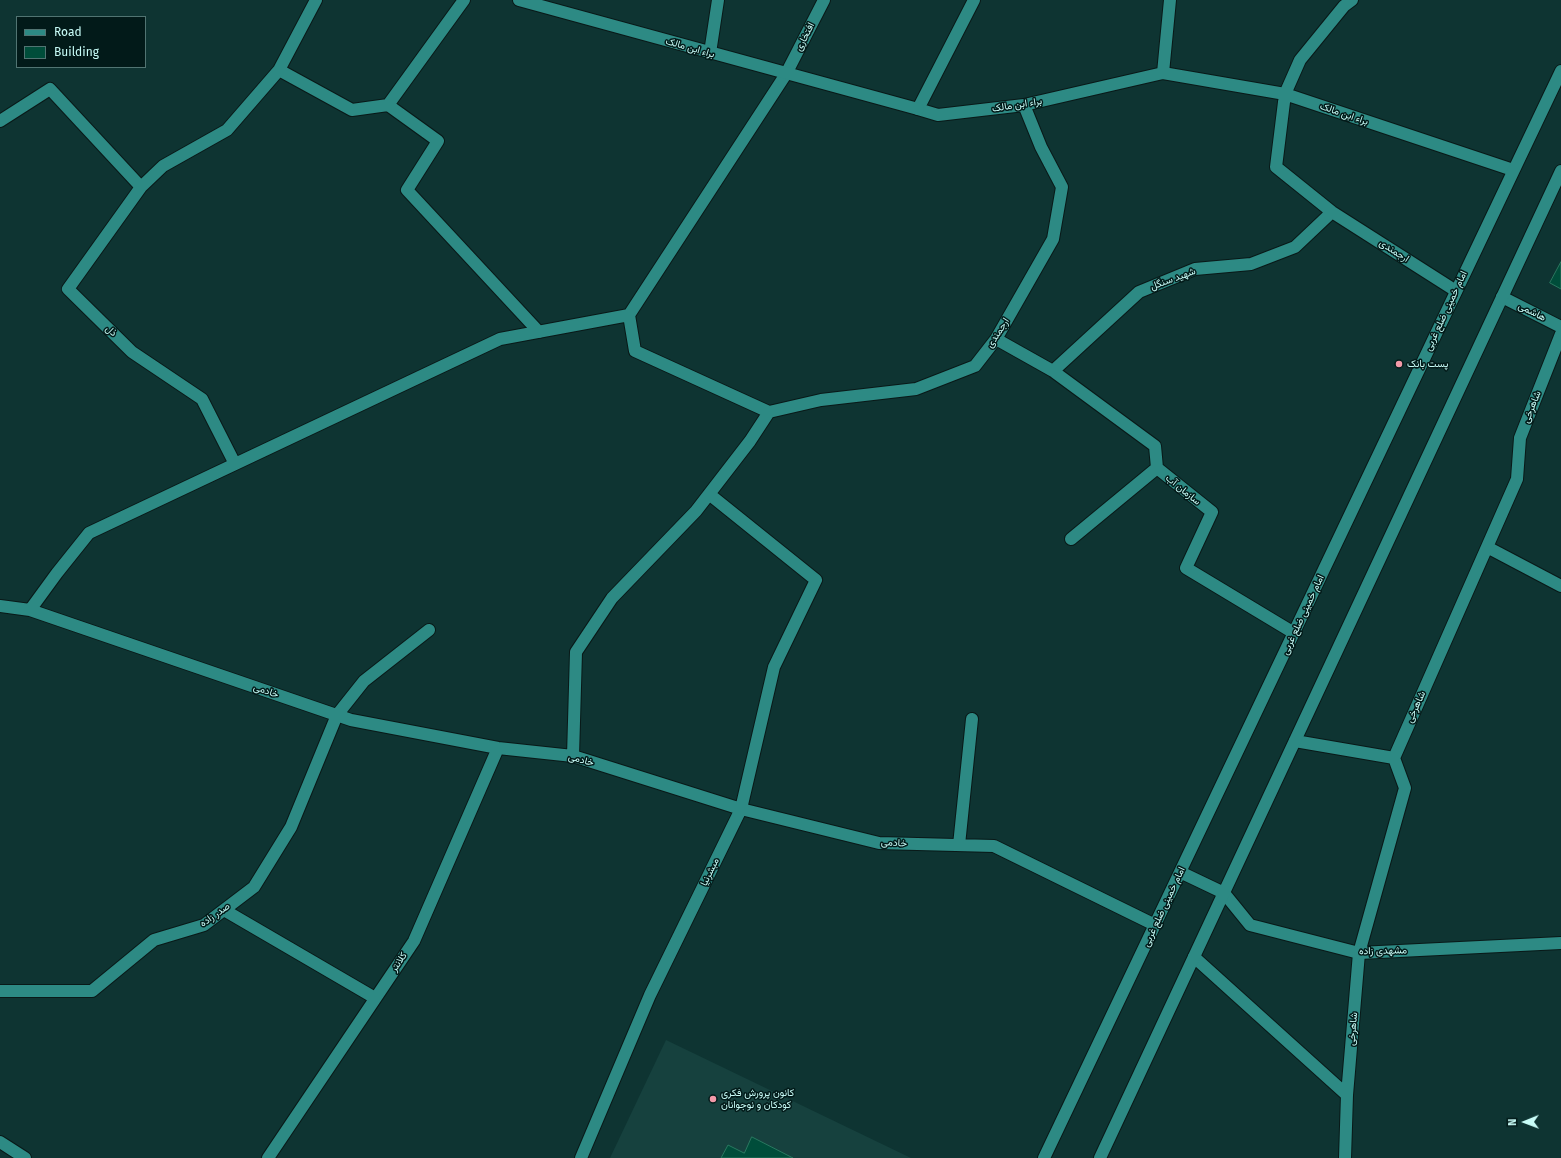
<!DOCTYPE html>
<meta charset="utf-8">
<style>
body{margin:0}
#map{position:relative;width:1561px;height:1158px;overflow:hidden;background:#0e3432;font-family:"Fira Sans",sans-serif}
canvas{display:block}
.legend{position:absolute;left:16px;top:16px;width:130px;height:52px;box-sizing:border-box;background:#021a19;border:1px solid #517472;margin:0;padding:5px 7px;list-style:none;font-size:12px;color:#c8fcf7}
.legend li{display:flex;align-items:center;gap:8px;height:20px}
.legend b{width:20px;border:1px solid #517472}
.north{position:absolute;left:1505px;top:1102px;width:40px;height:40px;-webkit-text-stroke:3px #021a19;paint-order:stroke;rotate:269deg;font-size:11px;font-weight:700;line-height:16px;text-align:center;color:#c8fcf7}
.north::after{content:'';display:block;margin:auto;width:14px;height:18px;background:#c8fcf7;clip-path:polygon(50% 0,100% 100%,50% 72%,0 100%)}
</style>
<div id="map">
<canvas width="1561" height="1158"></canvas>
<ul class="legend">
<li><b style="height:5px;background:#2d8a84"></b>Road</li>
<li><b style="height:11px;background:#004d3a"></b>Building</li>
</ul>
<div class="north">N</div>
</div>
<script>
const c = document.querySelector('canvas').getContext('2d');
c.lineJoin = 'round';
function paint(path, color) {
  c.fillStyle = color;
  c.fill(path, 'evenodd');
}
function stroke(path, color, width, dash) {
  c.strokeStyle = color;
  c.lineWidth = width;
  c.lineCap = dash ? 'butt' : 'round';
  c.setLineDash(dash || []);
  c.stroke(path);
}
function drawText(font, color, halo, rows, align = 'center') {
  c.font = font + ' "Fira Sans",Vazirmatn,sans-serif';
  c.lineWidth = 3;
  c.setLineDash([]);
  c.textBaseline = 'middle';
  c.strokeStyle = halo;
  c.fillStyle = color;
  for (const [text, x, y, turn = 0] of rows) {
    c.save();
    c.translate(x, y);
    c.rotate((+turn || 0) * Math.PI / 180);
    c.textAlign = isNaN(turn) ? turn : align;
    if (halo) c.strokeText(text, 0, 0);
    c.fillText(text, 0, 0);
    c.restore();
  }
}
paint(new Path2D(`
 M666,1040L911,1158H610Z`), '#16413e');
const building = new Path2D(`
 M1561,262V289L1550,283Z
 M752,1137L793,1158H721L728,1145L744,1153Z`);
paint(building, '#004d3a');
stroke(building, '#2a7860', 1);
const lane = new Path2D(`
 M464,0L388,105L438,141L407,190L539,332
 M974,0L918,109L938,115L1024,105L1163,73L1285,94L1513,170
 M1352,0L1344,6L1300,60L1285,94L1276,167L1332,212L1456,291
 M710,53L718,0
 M279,70L352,110L388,105
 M1163,73L1170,0
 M0,121L50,89L141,187L163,166L227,130L279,70L316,0
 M141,187L68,289L132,352L202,399L235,464
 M1502,297L1561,327
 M996,339L1053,371L1155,446L1157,468L1212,512L1186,568L1294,633
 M1053,371L1139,292L1195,269L1251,264L1295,247L1332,212
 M769,412L821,400L916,389L975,366L996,339L1053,239L1062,187L1041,147L1024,105
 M1071,539L1157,468
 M1487,547L1561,586
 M0,606L30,610L351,720L498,748L573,756L741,809L879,843L994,846L1155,925
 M30,610L57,573L89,533L500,339L629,315L786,74L824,0
 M1295,741L1394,758
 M573,756L576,652L612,598L696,511L750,441L769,412L635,351L629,315
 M959,845L972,719
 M224,910L375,998
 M1194,957L1347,1095
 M0,991H92L154,940L204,925L254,887L291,827L337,715L364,681L429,630
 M268,1158L414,941L498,748
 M581,1158L650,995L741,809L774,667L816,580L709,494
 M1345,1158L1347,1095L1359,953L1405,788L1394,758L1517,479L1520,438L1561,334`);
const street = new Path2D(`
 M519,0L918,109
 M1224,893L1250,925L1359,953L1561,943
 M0,1142L25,1158`);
const secondary = new Path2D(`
 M1180,872L1224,893
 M1044,1158L1561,71
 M1100,1158L1561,171`);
stroke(lane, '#091918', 14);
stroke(street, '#091918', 14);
stroke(secondary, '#091918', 14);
stroke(lane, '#2d8a84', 12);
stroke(street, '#2d8a84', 12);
stroke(secondary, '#2d8a84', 12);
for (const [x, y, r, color] of [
 [1399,364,4,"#f39aa9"],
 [713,1099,4,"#f39aa9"]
]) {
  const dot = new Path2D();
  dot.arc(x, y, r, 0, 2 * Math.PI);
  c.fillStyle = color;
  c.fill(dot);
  stroke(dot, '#021a19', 1.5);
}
drawText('10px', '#c8fcf7', '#021a19', [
 ["افتخاری",805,37,-63],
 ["براء ابن مالک",690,48,16],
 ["براء ابن مالک",1017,105,-9],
 ["براء ابن مالک",1344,114,19],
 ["ارجمندی",1394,251,33],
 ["شهید سنگل",1173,279,-20],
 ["امام خمینی ضلع غربی",1446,311,-65],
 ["هاشمی",1532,312,27],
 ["ذل",111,331,44],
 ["ارجمندی",998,333,-57],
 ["شاهرخی",1532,407,-68],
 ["سازمان آب",1183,490,39],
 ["امام خمینی ضلع غربی",1303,615,-65],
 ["خادمی",266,691,19],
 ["شاهرخی",1416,707,-66],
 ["خادمی",581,760,15],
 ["خادمی",894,843,3],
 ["مبشرنیا",710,872,-64],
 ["امام خمینی ضلع غربی",1164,907,-65],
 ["صدر زاده",215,915,-35],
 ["مشهدی زاده",1383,951,-1],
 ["کلانتر",399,962,-56],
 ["شاهرخی",1353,1029,-85]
]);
drawText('10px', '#c8fcf7', '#021a19', [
 ["پست بانک",1407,364],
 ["کانون پرورش فکری",721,1093],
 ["کودکان و نوجوانان",721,1105]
], 'left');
</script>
